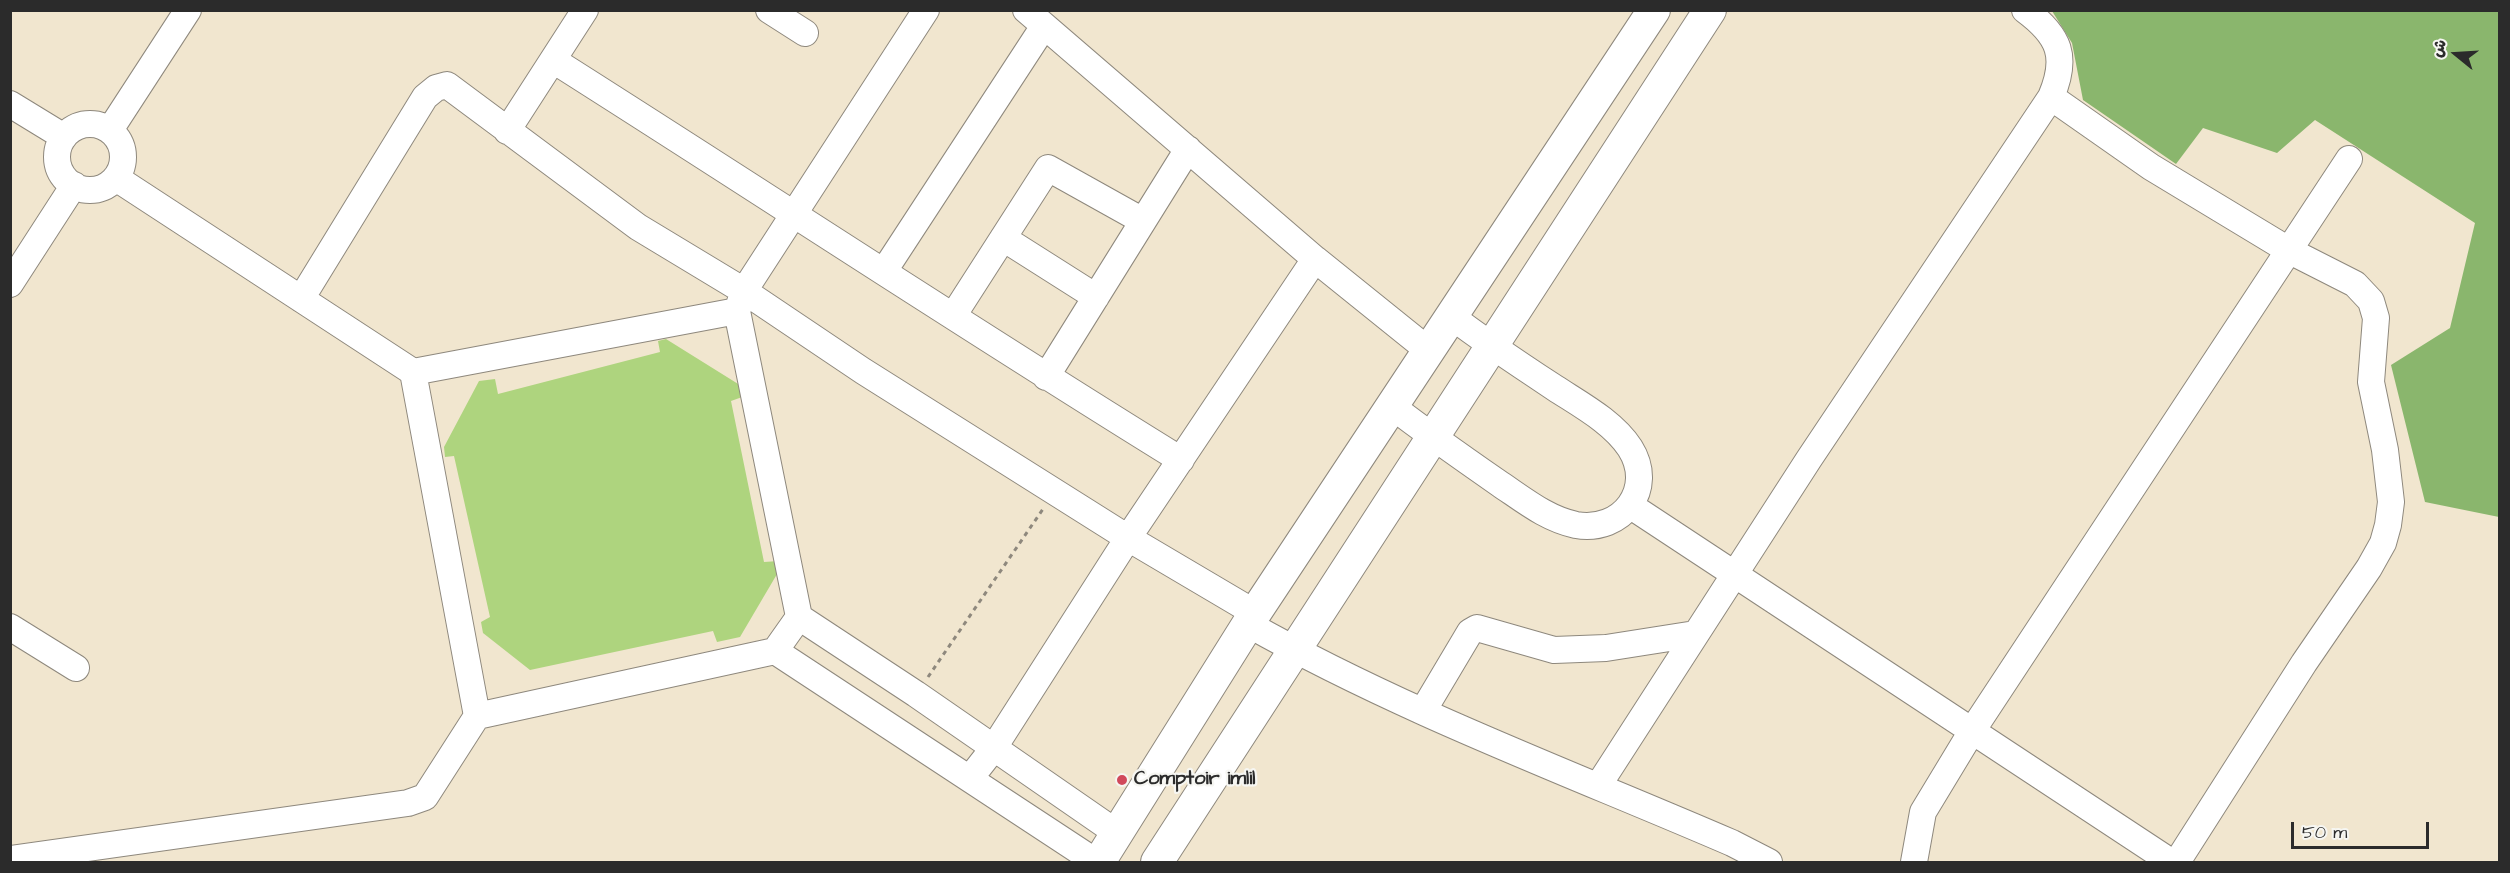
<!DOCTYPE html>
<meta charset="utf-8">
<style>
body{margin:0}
#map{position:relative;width:2510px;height:873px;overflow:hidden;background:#f1e6cf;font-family:"Architects Daughter","Playpen Sans Arabic",sans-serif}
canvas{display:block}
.frame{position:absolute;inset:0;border:12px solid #2b2b2b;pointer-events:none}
.north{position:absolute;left:2426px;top:24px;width:60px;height:60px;-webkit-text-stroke:4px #f6f6f2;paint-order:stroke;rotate:288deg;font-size:16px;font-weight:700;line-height:24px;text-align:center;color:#2b2b2b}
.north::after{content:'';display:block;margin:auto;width:21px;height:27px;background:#2b2b2b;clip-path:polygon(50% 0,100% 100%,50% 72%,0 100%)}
.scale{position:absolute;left:2291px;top:822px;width:138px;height:27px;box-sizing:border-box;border:3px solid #2b2b2b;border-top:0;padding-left:8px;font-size:18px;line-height:21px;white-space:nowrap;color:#2b2b2b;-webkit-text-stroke:4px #f6f6f2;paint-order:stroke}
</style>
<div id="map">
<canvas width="2510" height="873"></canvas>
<div class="frame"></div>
<div class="north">ش</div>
<div class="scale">50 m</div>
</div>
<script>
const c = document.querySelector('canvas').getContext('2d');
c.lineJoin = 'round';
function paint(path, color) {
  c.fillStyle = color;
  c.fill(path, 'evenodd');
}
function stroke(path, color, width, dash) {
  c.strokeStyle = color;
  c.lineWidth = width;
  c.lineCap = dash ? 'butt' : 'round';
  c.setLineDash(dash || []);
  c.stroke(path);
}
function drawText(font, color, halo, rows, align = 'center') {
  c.font = font + ' "Architects Daughter",sans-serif';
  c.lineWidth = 4.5;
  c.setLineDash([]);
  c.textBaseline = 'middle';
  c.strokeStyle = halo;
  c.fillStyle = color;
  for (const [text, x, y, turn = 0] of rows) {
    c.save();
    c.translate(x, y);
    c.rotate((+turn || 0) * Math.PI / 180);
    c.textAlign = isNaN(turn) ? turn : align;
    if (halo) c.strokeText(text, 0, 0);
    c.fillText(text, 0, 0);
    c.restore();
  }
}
paint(new Path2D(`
 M666,339L743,387L745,396L731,401L764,562L779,561L780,569L740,637L717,642L713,631L530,670L483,633L481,622L490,617L454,456L445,457L444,447L479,381L495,379L498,394L660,352L658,341Z`), '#aed47e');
paint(new Path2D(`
 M2052,11H2499V517L2425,502L2391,365L2450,328L2475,223L2315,120L2277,153L2203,128L2176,164L2083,100L2072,43Z`), '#8ab66d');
const minor = new Path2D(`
 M769,10L805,33
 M1026,10L1315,259L1428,350
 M553,60C763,193 970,330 1181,460
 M2051,97L2151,167L2290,251L2355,284L2371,301L2376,318L2371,382L2385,450L2391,502L2388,525L2383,543L2369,568L2304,663L2177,862
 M10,104L64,137
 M57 157a33 33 0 1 1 66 0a33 33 0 1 1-66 0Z
 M110,130L188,10
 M507,131L585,10
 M1003,238L1096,297
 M884,271L1044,26
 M10,284L74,185
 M301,299L425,97L436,88L447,85L638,227L744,291L863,371L1128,538L1255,613
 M953,316L1048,168L1143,221
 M413,372L737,311
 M1046,377L1188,149
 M1393,407C1428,434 1464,459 1500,484C1524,500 1547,519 1576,525C1622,533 1656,489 1630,448C1613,422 1581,405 1555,388C1520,365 1485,342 1451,316
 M1631,506L2171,862
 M799,617L916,694L1117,833
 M1248,624C1402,711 1570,773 1732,843L1769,862
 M10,627L76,668
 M775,651L1096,862
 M1423,711L1470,632L1477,628L1554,650L1606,648L1695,634
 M477,716L775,651L799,617L737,311L744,291L926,10
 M971,777L993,749L1128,538L1315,259
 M1598,786L1809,459L2051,97C2068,57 2060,36 2025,10
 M10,859L408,803L425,797L477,716L413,372L116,178
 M1914,862L1923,812L1972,731L2349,159`);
const major = new Path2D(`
 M1099,862L1255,613L1654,10
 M1157,862L1710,10`);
stroke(minor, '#8e887d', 28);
stroke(major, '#8e887d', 34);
stroke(new Path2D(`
 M928,677L1043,509`), '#8e887d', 3, [4.5, 4.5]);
stroke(minor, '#fff', 26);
stroke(major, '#fff', 32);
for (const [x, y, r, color] of [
 [1122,780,6,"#d1495b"]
]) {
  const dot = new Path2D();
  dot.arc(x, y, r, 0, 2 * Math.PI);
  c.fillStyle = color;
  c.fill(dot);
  stroke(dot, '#f6f6f2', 2);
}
drawText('bold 20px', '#2b2b2b', '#f6f6f2', [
 ["Comptoir imlil",1134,780]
], 'left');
</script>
